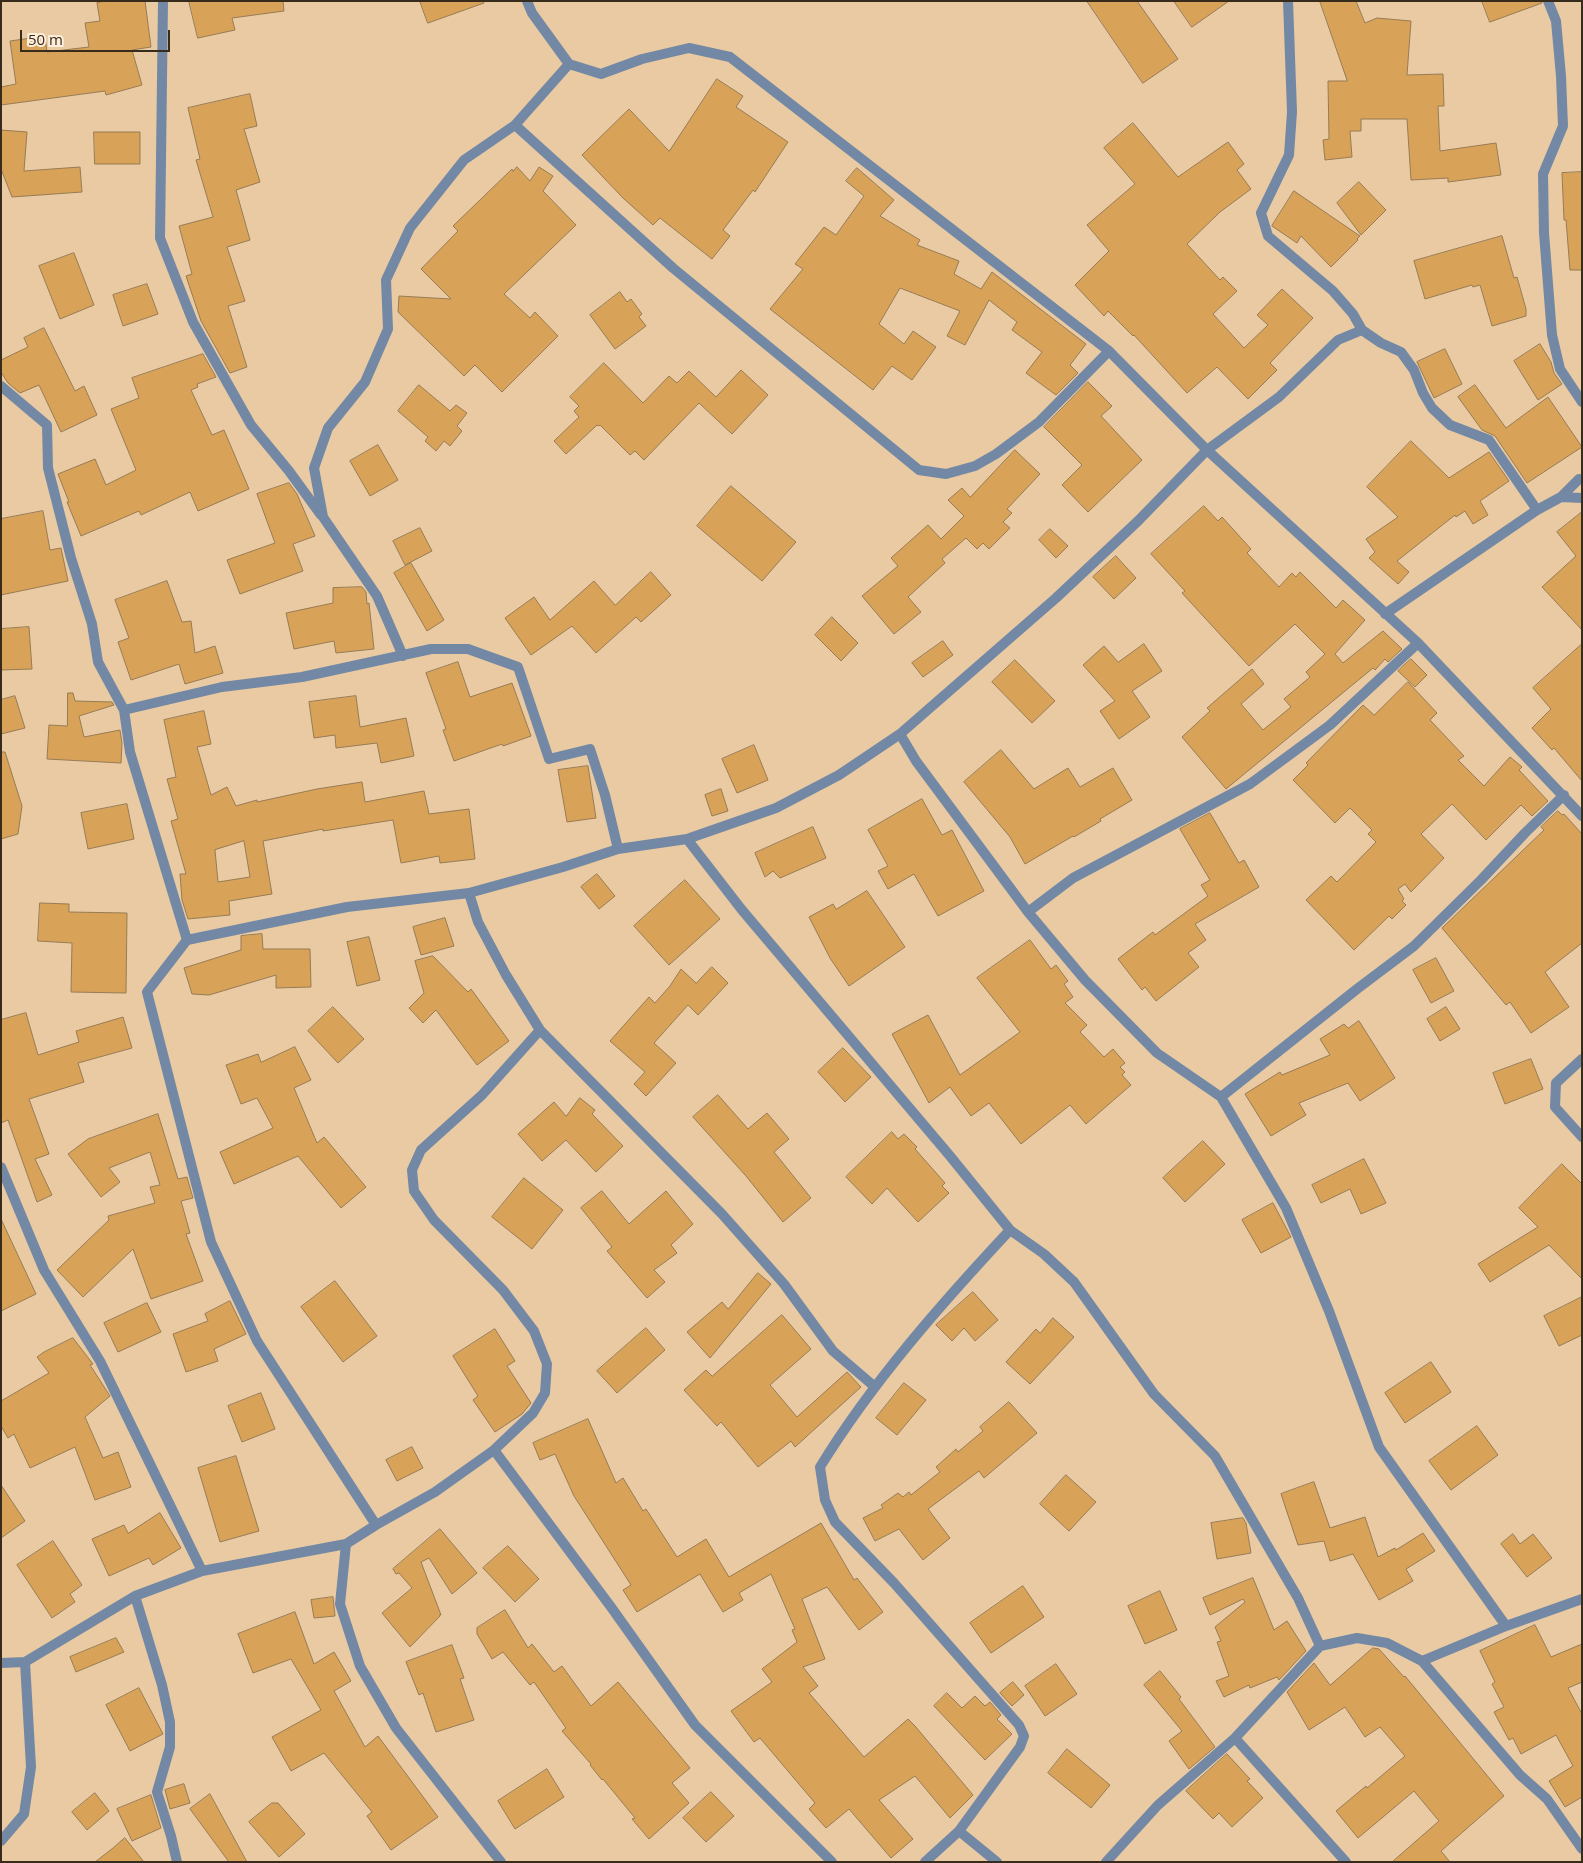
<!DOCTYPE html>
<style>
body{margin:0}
#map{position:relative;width:1583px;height:1863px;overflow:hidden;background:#e9caa2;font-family:"Open Sans",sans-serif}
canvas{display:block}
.frame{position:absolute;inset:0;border:2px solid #372b1c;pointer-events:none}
.scale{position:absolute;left:20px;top:30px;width:150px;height:22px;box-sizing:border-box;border:2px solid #372b1c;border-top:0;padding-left:6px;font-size:15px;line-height:18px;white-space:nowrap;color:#372b1c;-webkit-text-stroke:4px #feeeda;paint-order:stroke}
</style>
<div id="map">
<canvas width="1583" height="1863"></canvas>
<div class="frame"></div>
<div class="scale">50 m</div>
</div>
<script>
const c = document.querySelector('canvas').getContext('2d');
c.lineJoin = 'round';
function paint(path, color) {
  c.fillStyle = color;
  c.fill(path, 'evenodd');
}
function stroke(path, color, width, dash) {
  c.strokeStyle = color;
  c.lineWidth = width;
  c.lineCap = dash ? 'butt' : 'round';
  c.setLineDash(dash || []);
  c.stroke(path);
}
const building = new Path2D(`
 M106,1H145L151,47L132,50L142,85L106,95L105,91L1,105V87L16,84L10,41L45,36L47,52L89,47L85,23L100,21L97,3Z
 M189,1H283L284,11L232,18L235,30L198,38Z
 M420,1H483L484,3L428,23Z
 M1087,1H1137L1178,59L1143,83Z
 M1174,1H1229L1192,27Z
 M1320,1H1356L1365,23L1377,18L1411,21L1407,75L1443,74L1444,106H1438L1440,151L1496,143L1501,175L1448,182V178L1411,180L1407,119H1361V131H1350L1352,157L1325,160L1323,140L1329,139L1328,81H1347Z
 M1482,1H1541L1542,3L1490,22Z
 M717,79L743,96L736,107L788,142L755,192L753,190L723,230L730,236L712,259L660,218L653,225L623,198L582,155L629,109L669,151Z
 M250,94L257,126L244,129L260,182L236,190L250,240L227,247L245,301L228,306L247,367L230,373L201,321L186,276L192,274L179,226L213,217L196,160L200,159L188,108Z
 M1133,123L1178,177L1228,142L1244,164L1237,170L1251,189L1220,212L1187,244L1220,280L1223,277L1237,291L1213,314L1244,348L1268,325L1257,315L1282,289L1313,318L1270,363L1277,370L1248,399L1217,367L1187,393L1134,335L1133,336L1108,311L1104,316L1075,285L1109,251L1087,225L1135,184L1104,148Z
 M1,130L27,132L24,171L80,167L82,192L12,197L1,169Z
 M94,132H140V164H95Z
 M517,167L530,181L539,167L553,176L543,191L576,225L504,294L530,318L535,312L558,336L502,392L475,365L464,376L398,312L399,296L451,299L421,269L458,231L453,226L512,169L513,171Z
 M857,168L894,200L880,216L920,240L917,245L959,261L954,274L981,289L992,272L1086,344L1070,365L1078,373L1056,395L1026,373L1042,352L1012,330L1017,322L989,300L965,345L947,336L960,311L900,288L879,324L904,344L913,331L936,347L912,380L892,366L873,390L770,309L803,269L795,264L824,227L836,235L864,196L846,181Z
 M1582,172V270H1570L1566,220H1564L1562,173Z
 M1359,182L1386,210L1361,235L1337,203Z
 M1294,191L1360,236L1357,239L1358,240L1331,267L1301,236L1297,243L1272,226Z
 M1502,236L1514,278L1517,277L1526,309V316L1492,326L1480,285L1473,287L1472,285L1425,299L1414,261Z
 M74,253L94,305L60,319L39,266Z
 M147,284L158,314L123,326L113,295Z
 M620,292L627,302L631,299L642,314L639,317L646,326L615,349L590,315Z
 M44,328L75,391L84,386L97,415L61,432L39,385L20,393L8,383L1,372V360L28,347L24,338Z
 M1540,344L1551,362L1554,373L1562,384L1538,400L1514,361Z
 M1445,349L1462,384L1434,398L1417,362Z
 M203,354L216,377L197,384L198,387L191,390L212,435L224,430L249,489L198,511L190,492L141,515L139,511L81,536L67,502H69L58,474L95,459L106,485L136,470L111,409L139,398L132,378Z
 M604,363L643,403L669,376L677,383L689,371L716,397L741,370L768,395L732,434L699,403L644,460L635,451L630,455L600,425L599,426L597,425L566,454L554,441L579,417L574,411L579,406L570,397Z
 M1088,382L1112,406L1101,416L1142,460L1088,512L1062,485L1082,465L1044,427Z
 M419,385L450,411L456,405L467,413L457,426L462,431L450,446L444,441L436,451L425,441L428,437L398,411Z
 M1475,385L1506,428L1548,397L1582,447L1527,483L1495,436L1482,430L1458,397Z
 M1411,441L1449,478L1489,452L1509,481L1480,501L1488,515L1473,524L1465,511L1456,517L1455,515L1397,561L1409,572L1398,584L1369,558L1375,552L1366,539L1398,517L1367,487Z
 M378,445L398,480L370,496L350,461Z
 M1015,450L1040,474L1007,509L1012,513L1003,522L1010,528L989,549L983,543L977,549L966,538L942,559L945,563L908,597L921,612L894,634L862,596L898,566L891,558L928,525L941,539L964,516L948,500L962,488L970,497Z
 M289,483L297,494L315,536L293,544L303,571L240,594L227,560L275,543L257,494Z
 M731,486L796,542L762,581L697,526Z
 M1204,506L1218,521L1222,517L1251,549L1247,553L1279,587L1292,573L1296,577L1300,572L1336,608L1343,600L1365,620L1335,654L1343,663L1383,631L1402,649L1388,662L1385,659L1375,670L1373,668L1226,789L1182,737L1210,711L1207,708L1252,669L1264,684L1241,704L1263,730L1291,707L1284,699L1310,677L1306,672L1325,654L1295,624L1249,666L1182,593L1185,591L1151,554Z
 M43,511L50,550L61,548L68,581L1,595V519Z
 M1582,512V630L1542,587L1576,556L1557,532Z
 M420,528L432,551L405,565L393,541Z
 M1050,529L1068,546L1056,558L1039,540Z
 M1116,556L1136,578L1114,599L1093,577Z
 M411,563L444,620L427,631L394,573Z
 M651,572L671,595L641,622L636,617L596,653L572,626L531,655L505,618L534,597L550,620L594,581L615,605Z
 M167,581L182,622L191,621L195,653L215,646L223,673L185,684L179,664L131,680L118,642L129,638L115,600Z
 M362,587L366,592L367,604L369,603L374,649L336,653L334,641L294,649L286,613L333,603V588Z
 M832,617L858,643L841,661L815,635Z
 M29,627L32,669L1,670V629Z
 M943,641L953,655L923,677L912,663Z
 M1144,644L1162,671L1132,691L1150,717L1119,739L1100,711L1115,701L1083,665L1104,646L1118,662Z
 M1582,644V781L1554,748L1552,750L1532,728L1551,709L1533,688Z
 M1411,659L1427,675L1415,687L1398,671Z
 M1015,660L1055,701L1032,723L992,682Z
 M458,662L470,697L512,683L531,736L503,746L502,744L454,761L443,730L446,729L426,673Z
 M1408,682L1437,713L1430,720L1464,756L1458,760L1484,786L1510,757L1522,767L1519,770L1548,801L1532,816L1521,805L1486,840L1452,804L1421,834L1444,858L1411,892L1405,884L1398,889L1404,899L1402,901L1406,905L1392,919L1389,916L1354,950L1306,900L1331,876L1337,882L1376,842L1368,834L1372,830L1350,808L1335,823L1293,780L1308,765L1306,763L1363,705L1374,715Z
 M68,693H73L75,701L112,702L114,705L79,716L84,737L120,730L122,743L121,763L47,759L49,725L67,726Z
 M15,696L25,728L1,734V700Z
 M356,696L360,727L406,718L414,756L381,763L377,743L336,748L335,735L314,738L309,702Z
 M204,711L211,744L197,747L211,795L227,787L236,806L257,800V802L317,789L362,782L365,802L424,791L429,814L469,809L475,859L440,863L439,856L401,863L393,820L323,831V829L263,841L272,894L229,901L230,915L188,919L182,900L180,874H186L171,821L178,819L167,779L176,777L164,720ZM244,841L250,877L218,882L215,850Z
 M754,745L768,780L737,793L722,759Z
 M1001,750L1034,789L1068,768L1080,787L1113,768L1132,800L1100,819L1101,821L1074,837L1073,836L1025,864L1010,837L964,782Z
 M1,752H5L22,806L18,834L1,839Z
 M588,766L596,818L567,822L558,770Z
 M721,789L728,811L712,816L705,795Z
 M922,799L942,835L952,830L984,891L938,916L914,874L888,889L878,871L888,866L868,830Z
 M127,804L134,839L88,849L81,813Z
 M1558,811L1562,815L1564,814L1582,834V943L1545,972L1569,1007L1531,1033L1510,1002L1506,1005L1442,928L1544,830L1541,827Z
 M1210,813L1239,863L1244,860L1259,887L1195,924L1206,940L1188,953L1199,967L1156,1001L1145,987L1142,990L1118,959L1153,932L1155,935L1208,896L1201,885L1210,880L1180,829Z
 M813,827L826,858L780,878L773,871L765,877L755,853Z
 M597,874L615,896L599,909L581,887Z
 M685,880L720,919L669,965L634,926Z
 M867,891L905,947L849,986L830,958L809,917L833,904L836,909Z
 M40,903L69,904V912L127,913L126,993L71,992L72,943L38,941Z
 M445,918L454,946L421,955L413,927Z
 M262,934L263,949H310L311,987L276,988V975L209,995L192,994L184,968L241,950V936Z
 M369,937L380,980L357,986L347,942Z
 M1030,940L1051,969L1056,965L1068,981L1064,984L1073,997L1065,1003L1087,1025L1080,1032L1104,1057L1113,1049L1125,1063L1120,1067L1125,1072L1122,1075L1131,1085L1086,1124L1070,1105L1021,1144L989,1103L971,1116L950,1087L929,1103L892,1034L928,1015L960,1075L1020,1032L977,978Z
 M433,956L468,992L471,989L509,1041L477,1065L436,1010L423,1023L409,1008L424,993L415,961Z
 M1436,958L1454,991L1431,1003L1413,970Z
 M712,967L728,983L698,1015L688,1005L654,1043L676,1063L646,1096L634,1084L645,1072L610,1041L649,997L655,1003L670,986L681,969L696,983Z
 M333,1007L364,1039L338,1063L308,1031Z
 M1446,1007L1460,1029L1440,1041L1427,1019Z
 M26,1013L38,1055L79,1042L76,1031L123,1017L132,1048L78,1063L84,1082L29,1099L49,1154L35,1159L52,1195L37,1202L8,1120L1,1123V1020Z
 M1359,1021L1395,1078L1360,1101L1348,1083L1299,1103L1306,1115L1271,1136L1245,1094L1280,1072L1282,1075L1330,1055L1320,1039L1344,1024L1348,1028Z
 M295,1047L311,1080L294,1088L317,1143L324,1137L366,1187L341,1208L298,1156L234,1184L220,1152L273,1128L257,1098L241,1104L226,1065L258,1054L261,1062Z
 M843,1048L871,1077L845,1102L818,1072Z
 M1531,1059L1543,1089L1505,1104L1493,1073Z
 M718,1095L748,1129L767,1113L789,1139L774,1152L811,1198L783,1222L746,1176L693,1117Z
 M580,1098L595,1110L592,1114L623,1146L596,1172L566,1140L542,1161L518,1134L554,1102L566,1116Z
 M158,1114L178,1179L187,1177L193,1198L181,1201L190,1233L186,1234L203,1281L151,1299L133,1249L83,1297L57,1270L109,1220L108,1216L155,1203L150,1187L160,1185L150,1152L109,1168L120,1182L101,1197L68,1154L88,1139Z
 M892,1132L898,1139L904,1134L917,1147L915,1149L945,1183L942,1186L949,1193L918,1222L887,1188L872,1204L846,1177Z
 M1203,1141L1225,1164L1185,1202L1163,1178Z
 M1364,1159L1386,1203L1361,1214L1350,1189L1321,1203L1312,1185Z
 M1562,1164L1582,1184V1279L1549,1245L1490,1282L1478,1264L1538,1227L1519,1208Z
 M524,1178L563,1210L532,1249L492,1217Z
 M602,1191L629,1224L666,1191L693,1224L671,1245L677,1253L654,1270L665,1282L647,1298L607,1251L612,1247L581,1208Z
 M1273,1203L1291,1237L1261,1253L1242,1220Z
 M1,1219L36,1294L1,1311Z
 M758,1273L771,1284L710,1358L687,1332L722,1302L728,1309Z
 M335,1281L377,1336L343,1362L301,1307Z
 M973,1292L998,1320L975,1341L964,1328L952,1341L936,1325Z
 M1582,1297V1335L1559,1346L1544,1316Z
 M230,1301L246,1334L214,1349L218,1361L186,1372L173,1334L208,1321L205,1314Z
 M147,1303L161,1332L118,1352L104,1323Z
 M782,1315L811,1349L770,1385L797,1417L847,1372L861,1387L795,1447L791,1441L758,1467L721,1422L717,1426L684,1390L706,1370L712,1376Z
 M1053,1318L1074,1337L1030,1384L1006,1362L1036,1329L1040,1333Z
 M646,1328L665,1350L617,1393L597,1371Z
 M495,1329L515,1361L507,1366L531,1403L522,1414L495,1432L473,1400L478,1396L453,1356Z
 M73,1338L93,1364L90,1365L110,1396L85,1417L103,1458L118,1452L131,1487L95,1500L75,1447L30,1468L14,1434L8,1438L1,1426V1401L49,1373L37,1357L44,1352Z
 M1431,1362L1451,1392L1405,1423L1385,1393Z
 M904,1383L926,1400L897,1435L876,1418Z
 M261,1393L275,1429L242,1442L228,1406Z
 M1009,1402L1037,1433L984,1478L979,1471L928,1509L950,1538L923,1560L899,1529L875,1541L863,1518L883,1508L881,1505L898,1493L903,1497L909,1492L911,1495L940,1472L936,1467L956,1449L958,1452L983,1431L980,1427Z
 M588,1419L616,1483L623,1478L643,1511L646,1509L677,1557L706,1539L729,1577L821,1523L854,1580L857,1578L883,1612L859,1630L827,1587L802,1599L825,1659L803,1667L818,1686L809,1693L864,1757L908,1719L915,1726L973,1795L950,1818L915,1776L879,1800L913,1839L891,1858L849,1809L826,1828L809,1809L815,1803L760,1738L754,1742L731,1711L772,1682L762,1669L797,1642L792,1630L795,1629L771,1574L739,1593L743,1600L723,1612L700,1574L637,1612L623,1590L631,1585L574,1496L555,1454L540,1460L533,1443Z
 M1477,1426L1498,1455L1451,1490L1429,1461Z
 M412,1447L423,1468L397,1481L386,1460Z
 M236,1456L259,1531L220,1542L198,1468Z
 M1066,1475L1096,1502L1069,1531L1040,1504Z
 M1314,1482L1330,1528L1365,1517L1378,1557L1395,1548L1396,1550L1423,1533L1435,1551L1406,1569L1413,1581L1379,1600L1353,1554L1330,1561L1324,1541L1298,1545L1281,1494Z
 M1,1485L25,1521L1,1538Z
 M160,1513L181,1548L153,1565L149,1558L109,1576L92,1539L124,1525L128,1533Z
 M1243,1518L1246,1523L1251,1553L1217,1559L1211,1523Z
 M440,1529L477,1573L452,1594L429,1558L421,1562L441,1615L440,1614V1616L410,1647L382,1613L412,1588L399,1573L396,1574L393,1569Z
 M1513,1534L1520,1544L1533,1534L1552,1558L1527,1577L1501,1544Z
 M53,1541L82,1585L70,1594L75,1602L52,1618L17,1565Z
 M508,1546L539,1579L515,1602L483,1568Z
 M1253,1578L1274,1630L1287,1621L1306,1651L1279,1680L1277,1677L1250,1688L1249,1685L1224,1697L1216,1681L1229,1676L1217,1642L1221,1641L1215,1627L1245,1602L1243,1599L1210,1615L1203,1598Z
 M1023,1586L1044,1617L991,1653L970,1623Z
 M1160,1591L1177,1630L1145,1644L1128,1606Z
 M333,1597L335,1616L314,1618L311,1600Z
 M505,1610L528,1648L532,1644L554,1672L562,1666L591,1706L618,1682L690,1768L672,1783L689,1803L649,1839L632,1819L635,1818L603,1779L602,1780L590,1765L591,1764L562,1731L566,1728L534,1682L530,1685L503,1652L492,1659L477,1634V1628Z
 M295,1612L314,1664L334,1652L351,1681L334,1691L365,1747L378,1736L438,1817L391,1850L367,1816L372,1812L324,1753L291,1771L272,1737L321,1710L291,1659L253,1673L238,1634Z
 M1535,1625L1551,1657L1582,1644V1682L1568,1688L1582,1714V1797L1565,1807L1549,1781L1573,1766L1556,1735L1521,1754L1513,1738L1509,1740L1494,1712L1504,1707L1492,1684L1495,1682L1480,1651Z
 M116,1638L124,1652L76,1672L70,1657Z
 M452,1645L464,1678L460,1679L474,1720L436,1732L423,1693L419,1695L406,1662Z
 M1373,1648L1379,1649L1404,1677L1405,1676L1504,1796L1441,1851L1450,1862H1392L1439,1821L1414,1791L1358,1838L1336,1811L1366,1786L1367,1788L1405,1756L1380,1727L1365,1737L1345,1707L1309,1730L1287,1692L1314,1663L1330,1685Z
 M1056,1664L1077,1694L1045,1716L1025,1686Z
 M1160,1671L1181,1697L1179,1699L1215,1747L1189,1769L1169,1741L1182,1731L1144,1685Z
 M1013,1682L1024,1695L1012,1706L1000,1693Z
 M139,1688L163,1734L130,1751L106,1705Z
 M947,1693L962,1708L975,1696L985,1706L990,1702L1001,1715L997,1719L1012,1734L985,1760L934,1706Z
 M1067,1749L1110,1785L1091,1808L1048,1773Z
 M1227,1754L1250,1779L1247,1781L1263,1798L1232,1827L1219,1813L1213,1819L1186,1791Z
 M547,1769L564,1797L515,1829L498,1801Z
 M184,1784L190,1803L170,1809L165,1790Z
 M711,1792L734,1816L706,1842L683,1818Z
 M95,1793L109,1811L87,1830L72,1812Z
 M210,1794L247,1862H229L190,1809Z
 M151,1795L161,1828L132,1841L117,1809Z
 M272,1803H278L305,1834L279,1857L249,1822Z
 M125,1838L144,1862H95L113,1848Z`);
paint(building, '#d8a359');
stroke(building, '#977b55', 1);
stroke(new Path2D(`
 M163,1L160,238L193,322L251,425L289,471L321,515
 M527,1L532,13L569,64L601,74L642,59L689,48L730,57L1109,351L1207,450L1418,643L1582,816
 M1288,1L1292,112L1289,155L1261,213L1268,236L1333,291L1353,314L1362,330L1381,343L1401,352L1414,370L1423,393L1432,408L1450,425L1489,440L1537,510
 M1548,1L1556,21L1561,76L1563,126L1543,174L1544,233L1552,335L1560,369L1582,402
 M515,125L673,268L919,470L946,474L975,466L996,454L1039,422L1109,351
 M1,386L47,425L48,468L71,558L92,624L98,662L124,710L130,752L187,940
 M1561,497L1582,498
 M1385,614L1537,510L1561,497L1579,479
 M403,656L377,596L323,517L314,468L328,428L365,382L388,329L386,280L410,228L464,160L515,125L569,64
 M124,710L222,687L302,677L431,649H468L518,667L549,759L590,749L605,795L618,849
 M900,734L916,761L1028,912L1085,980L1157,1053L1221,1097L1286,1208L1329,1311L1379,1447L1506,1626
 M687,839L742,910L950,1156L1010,1230L1044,1254L1074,1282L1154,1394L1215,1456L1298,1598L1320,1646
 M469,893L478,922L506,975L540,1030L722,1214L784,1284L833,1351L875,1387
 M1028,912L1073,878L1250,784L1330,725L1418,643
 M1582,1059L1556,1083L1555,1107L1582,1137
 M1221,1097L1357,989L1414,946L1481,880L1525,833L1564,795
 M1,1167L44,1270L100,1361L202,1571
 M494,1450L611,1607L695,1725L832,1862
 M376,1525L257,1341L211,1242L147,992L187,940L347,907L469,893L563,867L618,849L687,839L776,808L839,775L900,734L1056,598L1138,521L1207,450L1279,397L1338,340L1362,330
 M346,1544L340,1604L360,1666L396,1728L501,1862
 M135,1596L162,1685L170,1722V1747L157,1792L171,1836L177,1862
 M1422,1661L1506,1626L1582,1599
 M1,1663L25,1662L135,1596L202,1571L346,1544L376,1525L435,1492L494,1450L533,1413L545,1393L547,1364L534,1331L503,1290L434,1220L414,1191L412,1170L421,1150L482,1095L540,1030
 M1235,1738L1346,1862
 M959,1831L997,1862
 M1,1841L24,1814L31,1767L25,1662
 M925,1862L959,1831L1020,1747L1024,1736L1019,1725L894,1583L835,1522L825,1500L820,1467C873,1381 941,1304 1010,1230
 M1106,1862L1158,1805L1235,1738L1320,1646L1357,1638L1387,1643L1422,1661L1520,1775L1547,1799L1582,1849`), '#7288a4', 10);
</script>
